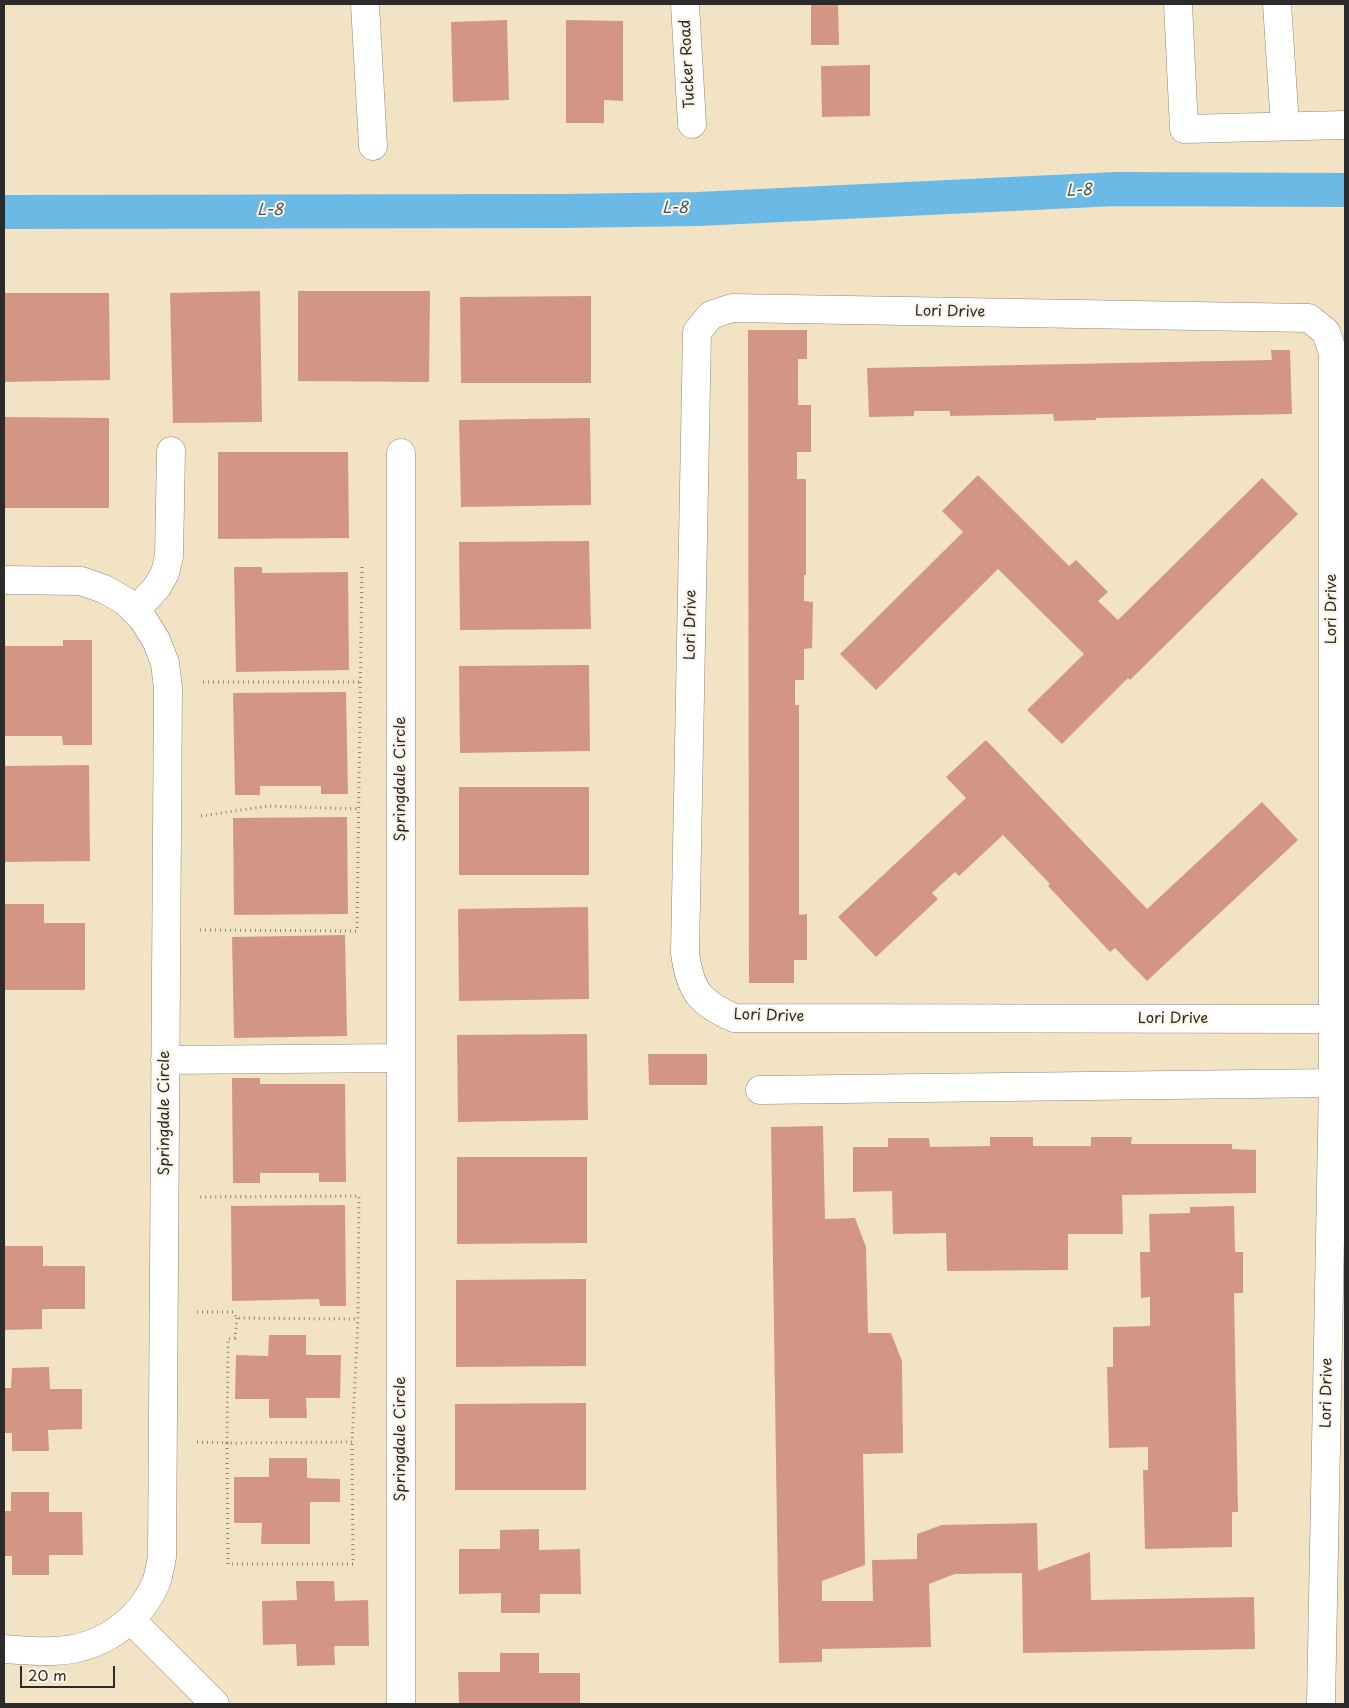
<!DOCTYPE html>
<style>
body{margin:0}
#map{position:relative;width:1349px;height:1708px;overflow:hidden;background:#f2e3c5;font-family:"Playpen Sans",sans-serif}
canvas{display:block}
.frame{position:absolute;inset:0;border:5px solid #2b2b2b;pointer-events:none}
.scale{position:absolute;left:20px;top:1666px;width:95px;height:22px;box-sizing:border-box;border:2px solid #2b2b2b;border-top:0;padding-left:6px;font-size:15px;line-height:18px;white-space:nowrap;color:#2b2b2b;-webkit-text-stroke:4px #fcf5e5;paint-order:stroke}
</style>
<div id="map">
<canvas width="1349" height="1708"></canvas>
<div class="frame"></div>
<div class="scale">20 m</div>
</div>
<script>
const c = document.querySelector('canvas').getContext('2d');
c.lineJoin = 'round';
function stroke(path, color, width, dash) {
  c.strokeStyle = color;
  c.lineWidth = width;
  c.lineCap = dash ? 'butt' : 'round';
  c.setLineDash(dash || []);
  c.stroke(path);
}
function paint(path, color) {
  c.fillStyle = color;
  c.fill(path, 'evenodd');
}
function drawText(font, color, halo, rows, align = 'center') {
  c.font = font + ' "Playpen Sans",sans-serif';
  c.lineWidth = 4;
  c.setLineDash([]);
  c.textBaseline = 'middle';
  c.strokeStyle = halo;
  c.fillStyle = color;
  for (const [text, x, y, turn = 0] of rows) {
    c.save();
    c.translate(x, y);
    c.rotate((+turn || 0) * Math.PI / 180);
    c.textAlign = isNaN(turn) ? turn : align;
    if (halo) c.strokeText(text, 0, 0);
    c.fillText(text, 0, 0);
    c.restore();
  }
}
stroke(new Path2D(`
 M4,212L564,211L698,209L1116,189L1345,190`), '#6bb9e5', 34);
paint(new Path2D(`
 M811,4H838L839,45H811Z
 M507,20L509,100L453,102L451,22Z
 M566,20L623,21V101L604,100V123H566Z
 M870,65V116L822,117L821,66Z
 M260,291L262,422L173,423L170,293Z
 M298,291H430L429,382L298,381Z
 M4,293H109L110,380L4,382Z
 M591,296V383H461L460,297Z
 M748,330H807V359H798V405H811V452H797V479H806V575H804V601L813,602L812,648L804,649V680H795V705H799V915L807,914V960H794V983H749Z
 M1271,350H1290L1292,414L1096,418V420L1054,421L1053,414L950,416V411H914V416L869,417L867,368L1272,360Z
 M4,417L109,418V508H4Z
 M590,418L591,505L461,507L459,420Z
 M218,452H348L349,538L218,539Z
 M978,475L1069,566L1076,560L1108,592L1098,601L1118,620L1262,478L1298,514L1130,680L1128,678L1062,744L1027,710L1084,654L998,569L876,690L840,654L963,532L942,511Z
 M589,541L591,629L460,630L459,542Z
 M234,567H262V573L348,572L349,670L236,672Z
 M63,640H92V745H63L62,736H4V646H63Z
 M589,665L590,751L460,753L459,666Z
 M346,692L348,794H321V786H260V795H235L233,693Z
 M986,740L1147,909L1262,802L1298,840L1147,981L1115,948L1110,952L1048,886L1050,884L1003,835L959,876L955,872L932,893L938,899L876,957L838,917L966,798L946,777Z
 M89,765L90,861L4,862V766Z
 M459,787H589V875H459Z
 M347,817L348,914L234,915L233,818Z
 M5,904H44V923H85V990H5V968H4Z
 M588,907L589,999L459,1001L458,909Z
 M345,935L347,1036L234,1038L232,937Z
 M587,1034L588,1120L458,1122L457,1035Z
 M648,1054H707V1085H649Z
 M232,1078H260V1084H345L346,1182H319V1173H260V1183H233Z
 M823,1126L825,1219L855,1218L866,1247L868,1333H891L902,1361L903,1453L863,1454L865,1565L822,1581V1601H873L872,1560L917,1559V1534L942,1525L1037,1523L1038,1571L1090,1552L1091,1600L1254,1597L1255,1649L1023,1653L1022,1573L955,1574L929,1584L931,1647L822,1649V1662L779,1663L771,1127Z
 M990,1137H1033V1146H1091V1137H1132L1131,1144H1232V1149L1256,1150V1193L1122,1195L1123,1234H1068V1270L947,1271L946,1233L893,1234L892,1191L853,1192V1147H888V1138H929L930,1147L990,1146Z
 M457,1157H587V1243L457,1244Z
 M345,1205L346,1306H320L319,1299L232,1301L231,1206Z
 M1234,1206L1235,1252H1243V1293H1234L1238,1512H1232V1547L1145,1549L1143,1470H1148V1447L1109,1448L1107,1367H1113V1327L1150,1326V1297L1141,1298L1140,1252H1150L1149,1214L1190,1213V1207Z
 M4,1246H43V1266H85V1309H42V1329L4,1330Z
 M586,1279V1366L456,1367V1280Z
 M269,1335H306V1355H341L340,1398H306L307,1418H269V1399H235L236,1355L268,1356Z
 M49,1367L50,1389H82V1429L48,1430L49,1451H12V1433H4V1388H11L12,1368Z
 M586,1403V1490H455V1404Z
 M269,1458H307V1478L340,1479V1502H310V1544H261L262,1523H234V1477H269Z
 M11,1492H49V1512H82L83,1555H49V1575H12V1556H4V1511H11Z
 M539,1529V1550L580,1549L581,1594H540V1613H501V1593L459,1594V1549H500V1530Z
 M296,1581H334L335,1601L368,1600L369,1646H334L335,1665L297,1666L296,1644L263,1645L262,1601L297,1600Z
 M500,1653H539V1673H580V1704H459L458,1672H500Z`), '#d49684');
const minor = new Path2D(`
 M365,4L373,146
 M685,4L692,124
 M1178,4L1184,129L1345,125
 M1277,4L1285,126
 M401,453V1704
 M4,580L81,581L104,589L125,601L143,619L156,640L165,663L168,688L162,1557C160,1566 159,1575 156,1583C138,1624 98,1650 53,1651C37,1652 20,1650 4,1649
 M135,611L157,587L165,573L169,556L171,451
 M165,1060L401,1058
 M760,1090L1333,1083L1345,1078
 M131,1620L215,1704
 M1321,1704L1333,1083V353L1326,332L1309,318L732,308L711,315L697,332L685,953C690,991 700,1003 734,1018L1333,1019`);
stroke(minor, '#8e8778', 29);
stroke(new Path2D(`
 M203,682H361
 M201,816L268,806L359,809
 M200,930L357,931L362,563
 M197,1312H233L237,1318L358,1319L359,1196L198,1197
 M237,1318L235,1338L228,1339L227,1443L352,1442L358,1319
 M197,1442L227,1443L228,1564H353L352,1442`), '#8e8778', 3, [1, 4]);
stroke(minor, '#fff', 28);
drawText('15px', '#2b2b2b', '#fcf5e5', [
 ["Tucker Road",688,64,-93],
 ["Lori Drive",950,312,1],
 ["Lori Drive",1332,609,-90],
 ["Lori Drive",691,625,-89],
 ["Springdale Circle",401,779,-90],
 ["Lori Drive",769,1016,2],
 ["Lori Drive",1173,1019],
 ["Springdale Circle",165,1113,-90],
 ["Lori Drive",1327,1393,-89],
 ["Springdale Circle",401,1439,-90]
]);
drawText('italic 16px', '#3e5663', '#fcf5e5', [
 ["L-8",1079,191,-3],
 ["L-8",675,209],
 ["L-8",270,211]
]);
</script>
